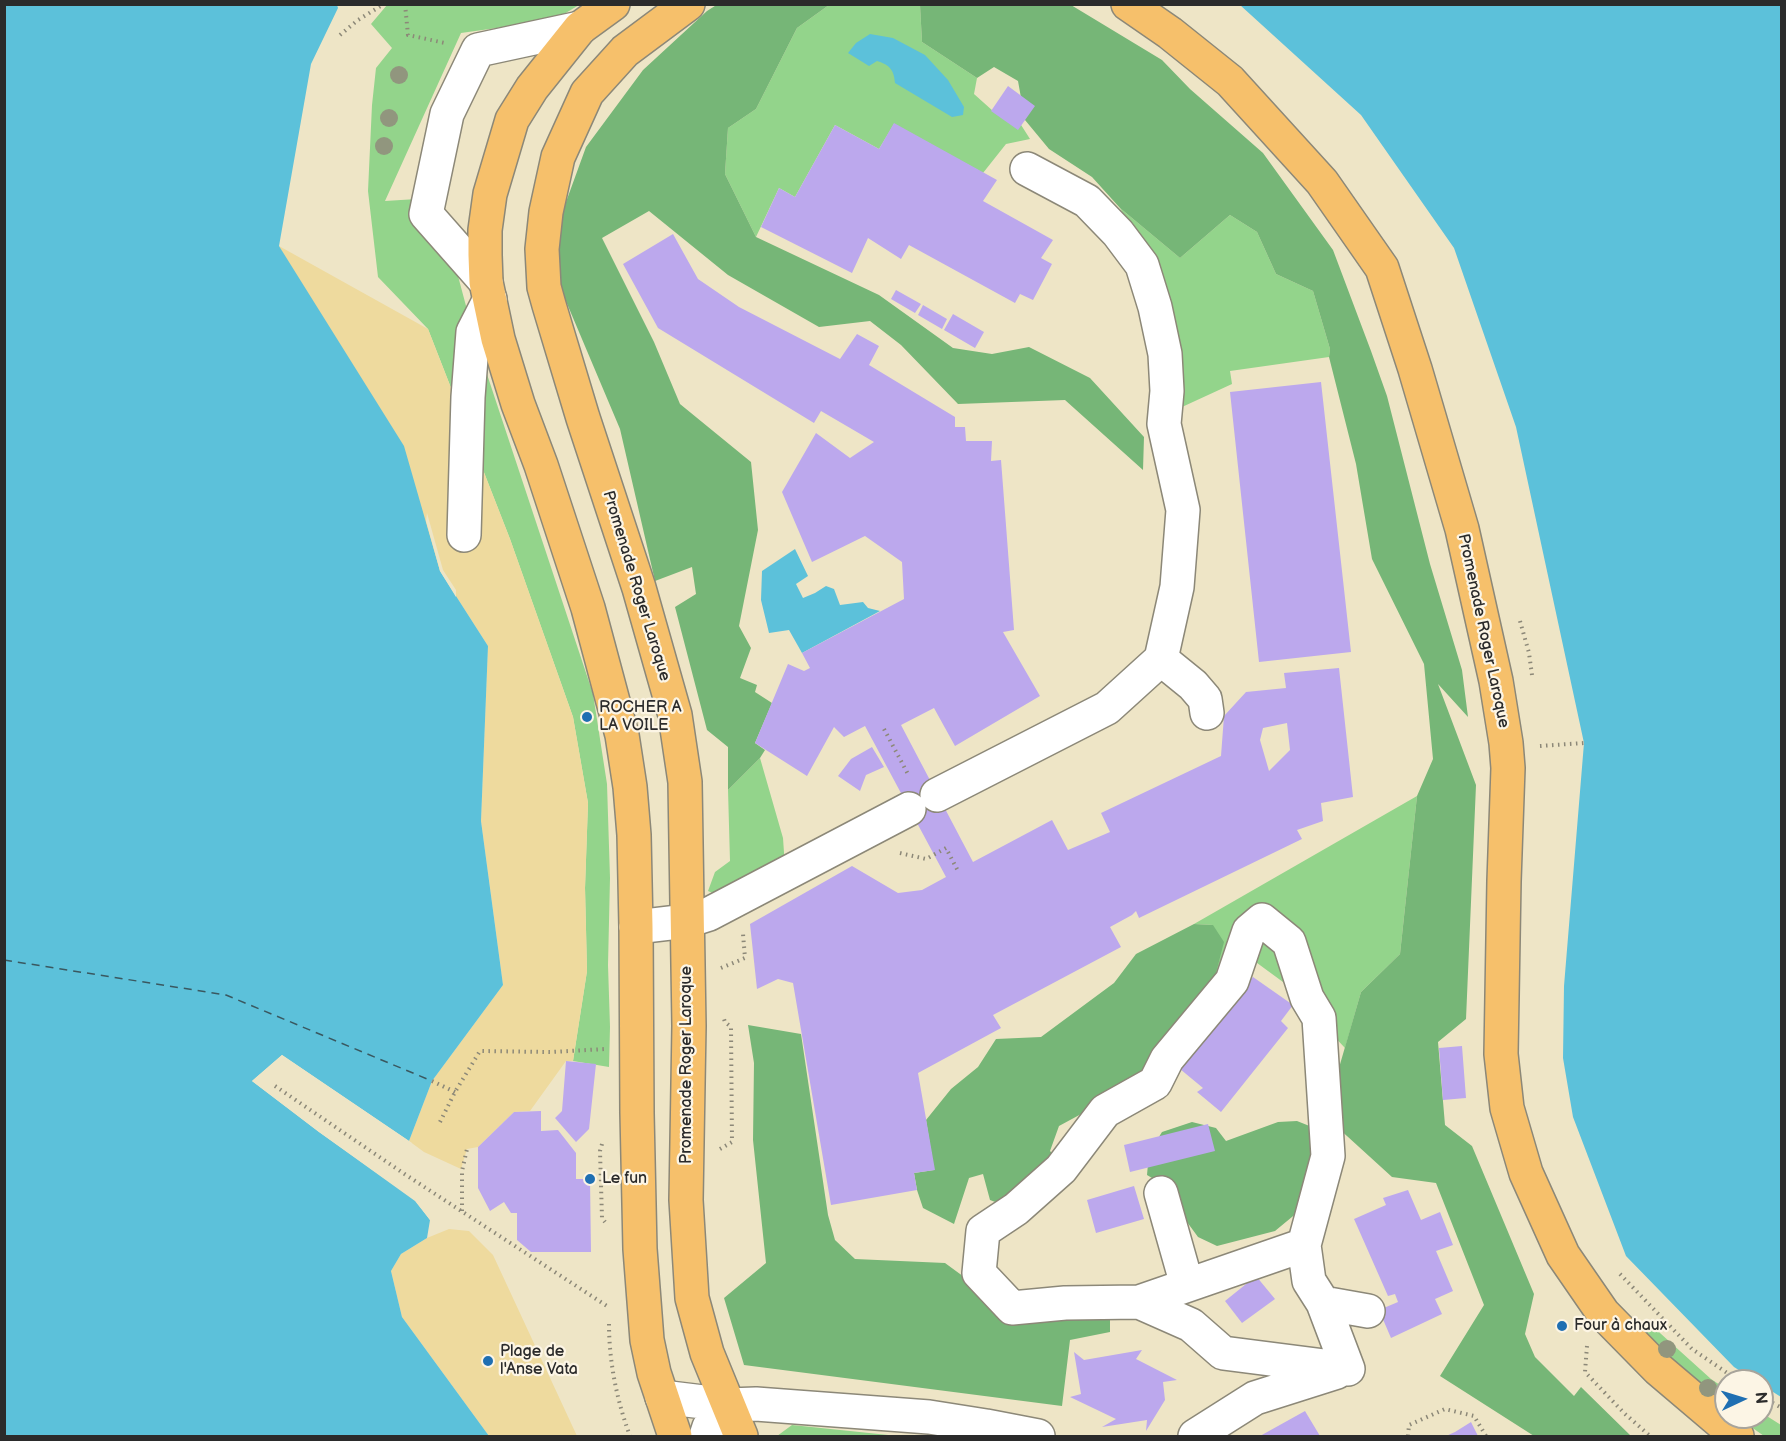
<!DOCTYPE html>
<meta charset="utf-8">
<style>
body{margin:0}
#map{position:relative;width:1786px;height:1441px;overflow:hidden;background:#eee5c6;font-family:"Balsamiq Sans",sans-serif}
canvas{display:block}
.frame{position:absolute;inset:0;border:6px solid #2b2b2b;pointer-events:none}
.north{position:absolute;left:1714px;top:1369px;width:60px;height:60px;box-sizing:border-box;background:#fcf5e5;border:2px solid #a8a49b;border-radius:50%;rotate:86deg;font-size:16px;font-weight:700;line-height:24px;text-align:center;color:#2b2b2b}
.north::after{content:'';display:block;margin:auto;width:21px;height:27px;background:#1f6fb2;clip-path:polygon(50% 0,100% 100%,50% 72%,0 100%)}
</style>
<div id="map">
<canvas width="1786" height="1441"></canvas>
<div class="frame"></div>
<div class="north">N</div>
</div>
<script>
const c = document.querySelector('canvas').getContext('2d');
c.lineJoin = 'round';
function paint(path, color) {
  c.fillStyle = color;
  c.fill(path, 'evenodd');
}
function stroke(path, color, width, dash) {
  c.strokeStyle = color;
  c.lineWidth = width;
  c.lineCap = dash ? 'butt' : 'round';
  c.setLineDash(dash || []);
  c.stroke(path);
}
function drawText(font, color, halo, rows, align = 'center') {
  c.font = font + ' "Balsamiq Sans",sans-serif';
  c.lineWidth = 4.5;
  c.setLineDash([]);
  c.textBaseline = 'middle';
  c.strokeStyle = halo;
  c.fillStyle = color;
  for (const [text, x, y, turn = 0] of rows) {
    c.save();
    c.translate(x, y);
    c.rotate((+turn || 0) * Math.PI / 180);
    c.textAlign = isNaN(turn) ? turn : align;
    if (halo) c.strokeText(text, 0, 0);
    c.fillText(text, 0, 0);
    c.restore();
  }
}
paint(new Path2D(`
 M387,5H579L554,20L461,33L385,201L417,199L418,212L429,244L458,276L473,332L593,694L607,784L610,878L608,965L610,1027L609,1067L573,1061L587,971L585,888L588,803L573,717L510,539L428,329L378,277L368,191L372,105L376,68L392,48L371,24Z
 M829,5H920L922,42L977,78L974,94L993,111L1016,117L1030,139L1006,144L983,173L894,124L879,149L835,125L795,197L779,188L756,237L725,174L728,128L756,109L797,28Z
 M1120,208L1180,258L1230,215L1257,232L1276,274L1313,291L1330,349L1329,357L1230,371L1232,384L1182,407L1170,346L1149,261Z
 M760,758L783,838L785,867L722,897L708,891L715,872L730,861L728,790Z
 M1417,796L1400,954L1361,992L1345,1048L1283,982L1253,960L1210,996L1213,925L1194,924Z
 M1650,1324L1711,1379L1726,1389V1409L1707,1396L1639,1327Z
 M1762,1413L1781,1425V1436H1764L1737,1417H1762Z
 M792,1425L898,1436H777Z`), '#93d48b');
paint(new Path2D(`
 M718,4L829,5L797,28L756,109L728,128L725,174L756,237L879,295L953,348L992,354L1029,347L1090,378L1144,437L1143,470L1065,400L958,404L901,345L870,321L819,327L728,275L649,211L602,238L654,342L680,404L751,462L758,530L739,626L751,648L740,678L757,685L755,692L772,703L755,743L765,750L760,758L728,790V747L707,730L675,607L696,594L692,567L655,581L620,429L560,287L558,224L586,147L643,70L707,11Z
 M920,5H1071L1162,60L1190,89L1263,153L1333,250L1371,351L1387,396L1430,564L1462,670L1468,717L1438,684L1476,785L1466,1019L1438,1042L1445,1125L1472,1146L1534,1294L1525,1334L1535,1357L1574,1396L1581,1387L1631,1436H1534L1440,1376L1484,1305L1436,1183L1392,1177L1325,1116L1361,992L1400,954L1417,796L1433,759L1424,664L1372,559L1356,464L1329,357L1330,349L1313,291L1276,274L1257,232L1230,215L1180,258L1120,208L1092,177L1049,149L1025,120L1018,81L994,67L977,78L922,42Z
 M1194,924L1213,925L1224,942L1210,996L1144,1080L1059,1126L1050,1151L1060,1162L1011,1208L990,1200L983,1174L969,1178L954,1224L923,1208L917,1190L914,1173L934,1170L926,1120L951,1089L978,1067L996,1039L1041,1037L1114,983L1136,954Z
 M748,1025L801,1034L828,1215L835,1240L855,1259L945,1263L1016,1315L1110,1309V1332L1070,1340L1062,1406L744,1365L724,1298L766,1263L753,1140L754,1063Z
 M1297,1121L1317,1129L1311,1186L1298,1212L1275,1231L1217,1246L1198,1237L1157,1181L1147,1175L1149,1153L1162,1132L1192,1122L1216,1128L1226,1141L1278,1122Z`), '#76b677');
paint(new Path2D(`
 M279,246L428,329L510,539L573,717L588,803L585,888L587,971L573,1061H566L530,1111L514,1112L478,1147L467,1149L461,1169L424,1152L409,1141L432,1081L503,985L481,821L488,646L440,571Z
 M449,1229L469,1231L493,1255L577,1436H489L402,1317L391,1271L401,1254L427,1238Z`), '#eeda9e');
paint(new Path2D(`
 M5,5H337L338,8L311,64L279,246L404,446L440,571L488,646L481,821L503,985L432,1081L409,1141L282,1055L252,1081L319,1132L415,1201L430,1220L427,1238L401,1254L391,1271L402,1317L489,1436H5Z
 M1240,5H1781V1397L1762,1385V1381H1756L1734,1367L1626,1256L1573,1117L1563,1058L1564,986L1584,743L1516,427L1454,248L1361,115Z
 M870,34L893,38L925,55L948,80L964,107L963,115L952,117L895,83C894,70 890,65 877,61L869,66L848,53L856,43Z
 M795,549L808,576L796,584L803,598L815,593L826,586L834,589L840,605L863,602L868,608L880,611L802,653L789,630L769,633L761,600L762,571Z`), '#5cc1da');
paint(new Path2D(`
 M427,513L443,570L456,590V597L440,571L426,521Z
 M282,1055L412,1143L407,1144L282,1059L256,1081L321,1130L417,1198L433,1220H430L415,1200L319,1132L252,1081Z`), '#eee5c6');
stroke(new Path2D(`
 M4,960L226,995L432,1081`), '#3a5860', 1.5, [8, 6]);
paint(new Path2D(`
 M1008,86L1035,106L1018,130L991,111Z
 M894,123L997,180L983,201L1053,240L1041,258L1052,264L1033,300L1020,294L1015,303L909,245L901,259L868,238L852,273L761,227L779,188L795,197L835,125L879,149Z
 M673,234L698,279L739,307L840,359L857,334L879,346L869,365L955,417V427H965L966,441H992L991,461L1001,460L1014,630L1003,632L1040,696L955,746L934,708L901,725L973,862L1052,820L1068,850L1110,832L1101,813L1221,756L1224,716L1246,692L1286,688L1284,673L1339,668L1353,797L1321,803L1323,821L1297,830L1302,839L1139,918L1136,911L1132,915L1110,927L1121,947L993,1015L1001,1028L918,1073L935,1170L914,1173L917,1190L831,1205L793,983L778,979L757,989L750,924L852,866L898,893L922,890L946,877L865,726L844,737L834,727L807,776L755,743L788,664L804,671L810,668L802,653L904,599L902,562L865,536L812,562L782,492L816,433L850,458L874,442L821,411L814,423L658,328L623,264ZM1287,723L1290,750L1269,771L1260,740L1263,728Z
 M896,290L921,304L915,313L891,299Z
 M923,305L947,319L942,329L918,315Z
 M953,314L984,332L975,348L944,330Z
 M1321,382L1351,652L1259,662L1230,392Z
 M872,747L884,767L866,775L860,791L838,776L851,759Z
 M1253,977L1293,1005L1281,1021L1288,1028L1221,1112L1197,1092L1203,1088L1174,1064Z
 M1462,1046L1466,1098L1443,1100L1439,1048Z
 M566,1061L596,1064L589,1129L576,1142L555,1118L562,1111Z
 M541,1111V1131L558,1130L576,1153V1179H590L591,1252H531L517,1240V1213H511L504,1202L490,1211L478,1188V1147L514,1112Z
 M1208,1124L1215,1151L1130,1172L1124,1145Z
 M1134,1186L1144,1219L1096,1233L1087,1200Z
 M1408,1190L1421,1220L1440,1212L1453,1245L1436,1251L1453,1291L1435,1299L1442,1314L1391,1338L1379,1310L1398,1302L1395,1294L1388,1296L1354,1219L1386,1205L1383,1198Z
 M1256,1276L1275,1299L1242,1323L1225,1301Z
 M1142,1350L1136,1359L1177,1380L1163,1382L1165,1400L1146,1431L1147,1420L1102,1427L1116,1419L1070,1397L1081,1394L1074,1352L1084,1360Z
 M1305,1411L1320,1436H1260Z
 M1471,1422L1478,1436H1446L1455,1432Z`), '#bca8ed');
const minor = new Path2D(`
 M486,282L426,214L447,114L478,50L580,28
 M464,535L468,397L473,332L490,299
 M1161,659L1193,685L1205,699L1207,713
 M937,795L1107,708L1161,659L1177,587L1183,510L1164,424L1167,391L1165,354L1155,307L1142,265L1118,233L1087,201L1027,169
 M636,927L687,921L709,914L909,809
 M1161,1193L1187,1285
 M1139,1302L1304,1245
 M1323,1303L1348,1369L1223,1353L1191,1325L1139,1302L1065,1303L1012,1308L979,1273L983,1231L1016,1209L1061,1169L1105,1111L1155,1083L1167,1059L1232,981L1249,931L1262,920L1289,942L1307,998L1319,1018L1328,1156L1304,1245L1309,1281L1323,1303L1368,1311
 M662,1397L728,1405L756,1404L929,1417L986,1426L1038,1436
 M706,1436L709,1427L728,1405
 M1195,1436L1255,1398L1337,1372`);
const major = new Path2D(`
 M613,4L580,28L532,88L512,120L490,194L485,230V255L486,282L498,339L518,404L541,465L588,608L622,735L630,787L634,835L636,927L637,1113L640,1249L647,1340L654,1373L675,1436
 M688,4L625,51L587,93L558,157L546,212L542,249L544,287L549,305L583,418L639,588L675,715L685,782L689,1026L686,1200L692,1298L707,1353L741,1436
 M1128,4L1170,33L1230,81L1322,182L1382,268L1415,369L1462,529L1496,681L1506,743L1508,768L1504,881L1501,1054L1507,1108L1526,1173L1563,1255L1603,1313L1658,1369L1737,1436`);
stroke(minor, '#8c8878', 36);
stroke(major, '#8c8878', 36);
stroke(new Path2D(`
 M405,4L408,35L445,43
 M340,35L358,20L384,4
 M1520,621L1529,653L1532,675
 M884,729L909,776
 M1540,746L1584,743
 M900,853L926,859L946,848L958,871
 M721,968L745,958L743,934
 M432,1081L455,1092
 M275,1086L406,1175L610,1308
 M440,1122L455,1092L480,1051L551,1052L605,1049
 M602,1144L600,1151L602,1218L605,1222
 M720,1149L732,1142L731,1027L725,1022L724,1019
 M462,1211V1171L467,1149
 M1620,1274L1692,1349L1739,1381
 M609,1324C609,1362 617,1401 630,1436
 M1587,1346L1585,1372L1624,1413L1650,1436
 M1762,1397L1782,1408
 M1408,1436L1409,1425L1445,1409L1474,1416L1486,1436`), '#8c8878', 4, [1.5, 4.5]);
stroke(minor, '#fff', 33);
stroke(major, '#f6c06b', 33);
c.fillStyle = '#91967e';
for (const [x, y] of [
 [399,75],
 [389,118],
 [384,146],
 [1667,1349],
 [1708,1388]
]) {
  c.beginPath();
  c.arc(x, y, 9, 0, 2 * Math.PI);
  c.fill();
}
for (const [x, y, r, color] of [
 [587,717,6,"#1f6fb2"],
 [590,1179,6,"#1f6fb2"],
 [1562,1326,6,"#1f6fb2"],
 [488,1361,6,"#1f6fb2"]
]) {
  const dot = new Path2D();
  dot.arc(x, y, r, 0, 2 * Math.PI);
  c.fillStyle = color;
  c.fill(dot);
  stroke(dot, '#fcf5e5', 2);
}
drawText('16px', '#2b2b2b', '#fcf5e5', [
 ["Promenade Roger Laroque",636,586,73],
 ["Promenade Roger Laroque",1483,631,78],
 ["Promenade Roger Laroque",687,1065,-90]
]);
drawText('16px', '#2b2b2b', '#fcf5e5', [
 ["ROCHER A",599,708],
 ["LA VOILE",599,726],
 ["Le fun",602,1179],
 ["Four à chaux",1574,1326],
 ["Plage de",500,1352],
 ["l'Anse Vata",500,1370]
], 'left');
</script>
